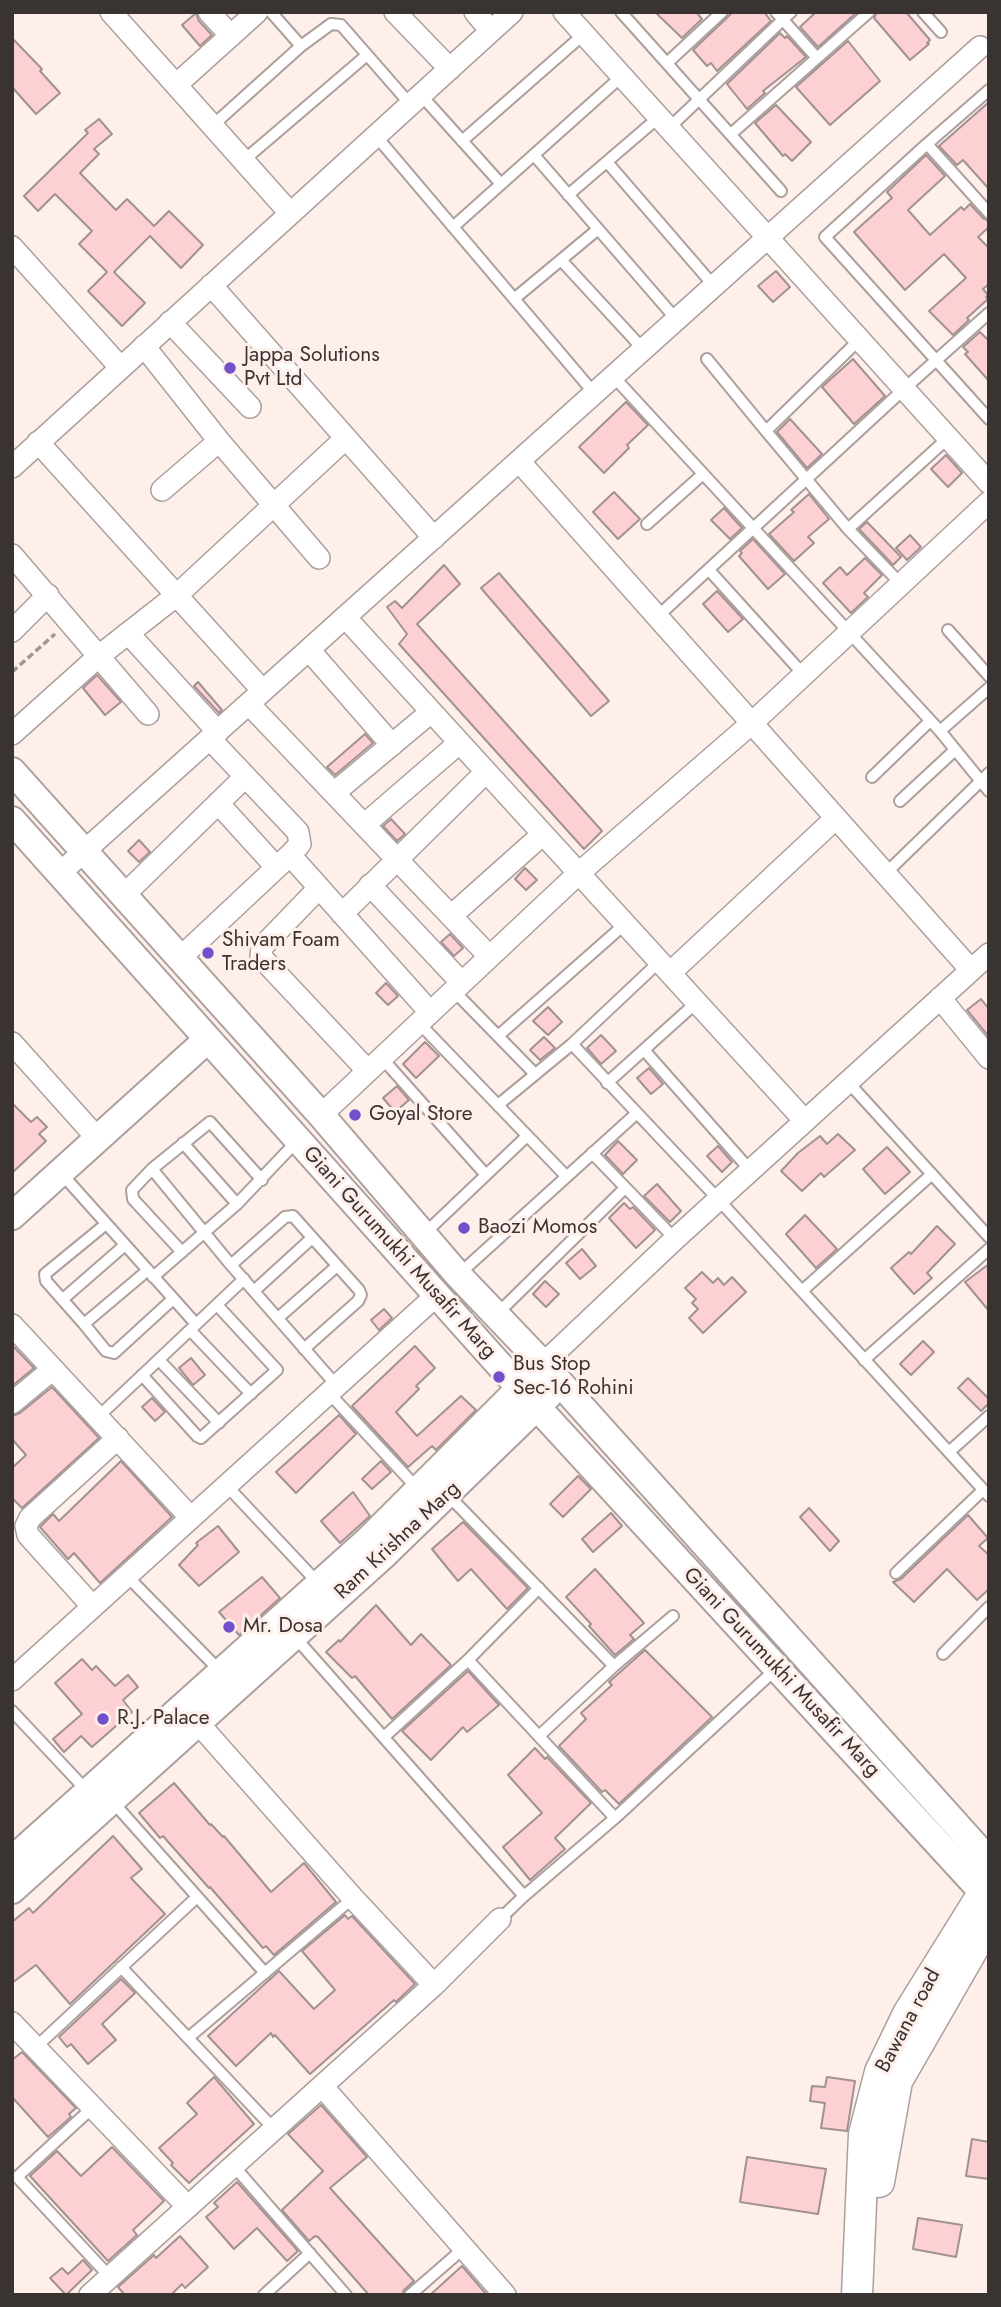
<!DOCTYPE html>
<style>
body{margin:0}
#map{position:relative;width:1001px;height:2307px;overflow:hidden;background:#feefeb;font-family:Jost,sans-serif}
canvas{display:block}
.frame{position:absolute;inset:0;border:14px solid #393332;pointer-events:none}
</style>
<div id="map">
<canvas width="1001" height="2307"></canvas>
<div class="frame"></div>
</div>
<script>
const c = document.querySelector('canvas').getContext('2d');
c.lineJoin = 'round';
function paint(path, color) {
  c.fillStyle = color;
  c.fill(path, 'evenodd');
}
function stroke(path, color, width, dash) {
  c.strokeStyle = color;
  c.lineWidth = width;
  c.lineCap = dash ? 'butt' : 'round';
  c.setLineDash(dash || []);
  c.stroke(path);
}
function drawText(font, color, halo, rows, align = 'center') {
  c.font = font + ' Jost,sans-serif';
  c.lineWidth = 6;
  c.setLineDash([]);
  c.textBaseline = 'middle';
  c.strokeStyle = halo;
  c.fillStyle = color;
  for (const [text, x, y, turn = 0] of rows) {
    c.save();
    c.translate(x, y);
    c.rotate((+turn || 0) * Math.PI / 180);
    c.textAlign = isNaN(turn) ? turn : align;
    if (halo) c.strokeText(text, 0, 0);
    c.fillText(text, 0, 0);
    c.restore();
  }
}
const building = new Path2D(`
 M655,12H696L702,19L682,38Z
 M733,12H764L771,21L717,71L711,63L707,66L693,50Z
 M816,12H857L818,47L800,27Z
 M877,12H906L930,40L927,43L929,44L910,60L874,18Z
 M196,13L199,21L212,35L200,46L182,25Z
 M780,33L785,38L787,36L806,57L763,91L765,93L747,109L727,84Z
 M12,38L42,69L40,71L60,93L36,114L12,87Z
 M848,41L880,81L830,125L796,87Z
 M989,102V189L963,160L957,165L939,146Z
 M776,105L811,142L792,161L785,154L783,156L755,123Z
 M99,119L112,134L94,149L99,154L80,173L116,210L127,199L154,226L169,211L203,245L181,268L150,236L114,272L145,303L122,326L88,291L107,272L79,244L92,231L55,194L38,211L24,196L88,133L85,130Z
 M926,155L945,176L908,210L930,235L961,207L964,210L970,204L983,218L989,221V227L978,237L989,248V284L983,289L988,295L986,297L988,299L967,318L969,320L953,335L929,311L966,278L944,254L905,290L854,232L892,198L887,192Z
 M776,271L790,287L773,302L758,286Z
 M980,332L989,341V381L965,354L968,352L963,347Z
 M853,359L885,396L854,424L822,387Z
 M626,402L648,425L627,445L629,448L604,473L579,447Z
 M790,419L822,454L807,468L777,432Z
 M946,455L962,473L948,487L931,469Z
 M614,492L640,519L618,539L593,512Z
 M809,494L829,519L808,537L814,543L794,561L769,534L794,512L791,510Z
 M724,508L742,528L730,539L711,520Z
 M867,522L901,557L893,565L859,529Z
 M910,535L921,547L907,560L896,548Z
 M753,539L785,574L768,589L739,556L742,553L740,551Z
 M865,558L882,575L864,593L868,597L851,613L823,583L840,567L847,575Z
 M444,565L460,584L417,624L602,831L584,849L399,644L407,634L387,607L395,601L402,608Z
 M499,573L609,701L591,716L481,588Z
 M717,591L743,619L728,632L703,604Z
 M97,675L121,702L105,715L83,688Z
 M198,682L222,710L219,713L194,686Z
 M365,734L373,743L335,775L327,767Z
 M391,819L405,834L397,841L383,826Z
 M139,840L150,852L139,862L128,851Z
 M525,868L537,880L526,890L515,879Z
 M450,934L463,948L454,956L441,942Z
 M386,983L398,996L388,1005L376,993Z
 M981,999L989,1009V1037L967,1010Z
 M548,1007L562,1022L548,1035L533,1021Z
 M601,1035L616,1051L601,1064L587,1048Z
 M544,1037L555,1048L540,1060L530,1050Z
 M425,1042L439,1056L416,1078L403,1064Z
 M649,1068L663,1084L651,1094L637,1078Z
 M397,1086L409,1100L395,1112L383,1098Z
 M12,1103L31,1122L37,1117L47,1127L39,1134L46,1141L12,1173Z
 M838,1134L855,1150L824,1177L821,1173L802,1191L781,1171L798,1153L820,1136L827,1144Z
 M618,1141L637,1160L623,1174L605,1155Z
 M718,1146L732,1162L722,1172L707,1156Z
 M887,1147L910,1172L885,1194L863,1169Z
 M657,1184L681,1211L670,1222L644,1196Z
 M624,1203L630,1209L633,1207L655,1230L636,1248L609,1218Z
 M805,1215L837,1249L816,1268L786,1234Z
 M937,1226L955,1244L927,1273L932,1278L914,1294L891,1268L909,1252L911,1254Z
 M582,1249L596,1266L580,1279L566,1263Z
 M989,1264V1311L965,1282Z
 M702,1272L713,1283L718,1278L724,1285L732,1277L746,1292L703,1333L689,1318L698,1309L692,1303L696,1299L685,1288Z
 M545,1281L559,1294L546,1307L533,1294Z
 M384,1309L392,1318L379,1330L371,1320Z
 M923,1341L934,1352L911,1375L900,1364Z
 M12,1345L34,1368L12,1386Z
 M415,1346L435,1368L416,1386L419,1389L396,1412L417,1436L461,1396L476,1410L436,1450L432,1446L408,1467L352,1406Z
 M191,1358L205,1375L193,1385L179,1368Z
 M968,1378L989,1399V1403L981,1411L958,1388Z
 M52,1387L99,1438L22,1508L12,1498V1468L26,1455L12,1439V1416L20,1413Z
 M152,1398L165,1412L155,1421L142,1407Z
 M339,1415L356,1434L296,1493L276,1472Z
 M121,1461L172,1517L100,1583L74,1553L68,1559L40,1527L53,1514L59,1521Z
 M381,1461L391,1472L372,1489L362,1479Z
 M578,1476L591,1489L563,1517L550,1504Z
 M353,1492L370,1516L340,1543L321,1521Z
 M809,1508L839,1541L830,1551L800,1517Z
 M611,1513L622,1526L593,1552L582,1539Z
 M968,1515L988,1538L979,1546L989,1555V1589L977,1600L947,1569L914,1602L893,1582L901,1579Z
 M463,1522L528,1588L507,1609L471,1569L458,1581L432,1549Z
 M218,1526L239,1552L199,1586L179,1565L198,1545L196,1543Z
 M595,1569L644,1623L630,1635L634,1639L615,1655L589,1626L591,1624L566,1597Z
 M262,1577L280,1598L239,1635L219,1612Z
 M376,1605L411,1645L421,1634L451,1665L392,1719L355,1676L352,1678L326,1652L339,1640L340,1642Z
 M645,1650L712,1717L619,1804L605,1790L602,1792L559,1746L586,1719L581,1713L612,1685L609,1682Z
 M82,1659L92,1670L96,1666L115,1686L128,1675L138,1687L123,1700L132,1712L92,1747L81,1736L64,1752L53,1739L82,1714L55,1683Z
 M468,1671L499,1705L467,1732L463,1727L431,1760L402,1731Z
 M535,1748L545,1759L547,1757L591,1803L555,1838L565,1849L530,1880L503,1847L542,1813L508,1775Z
 M174,1783L210,1825L211,1824L223,1837L224,1836L271,1892L304,1863L336,1902L274,1955L266,1946L263,1948L210,1887L209,1888L163,1836L160,1838L139,1813Z
 M113,1836L142,1869L131,1878L165,1914L70,2004L36,1965L12,1983V1922L29,1908L33,1913Z
 M345,1915L348,1919L352,1916L415,1984L396,2002L394,2000L310,2074L275,2035L273,2037L271,2033L236,2066L208,2036L279,1971L314,2009L335,1990L302,1951Z
 M121,1979L135,1993L102,2024L116,2040L88,2064L71,2044L67,2047L59,2037Z
 M22,2052L76,2108L69,2114L71,2117L48,2137L12,2097V2060Z
 M214,2077L254,2124L189,2183L171,2165L173,2163L159,2148L197,2114L187,2103Z
 M827,2077L855,2081L847,2131L821,2128L825,2103L810,2101L812,2086L825,2087Z
 M321,2105L367,2157L330,2188L414,2281L404,2290L402,2295H369L318,2237L315,2236L309,2241L282,2210L323,2171L288,2134Z
 M972,2139L989,2142V2179L966,2176Z
 M112,2147L164,2201L133,2230L137,2235L108,2261L30,2176L57,2151L81,2176Z
 M747,2157L826,2169L818,2214L740,2202Z
 M237,2182L298,2251L287,2261L257,2228L234,2249L206,2217L218,2207L214,2203Z
 M918,2218L962,2225L956,2257L913,2249Z
 M180,2236L208,2267L185,2288L182,2284L171,2295H125L118,2287L154,2255L156,2258Z
 M83,2260L92,2270L66,2295L50,2278L62,2268L68,2274Z
 M462,2266L487,2295H430Z`);
paint(building, '#fdd0d4');
stroke(building, '#a09293', 2);
const service = new Path2D(`
 M271,12L301,46L331,24L341,25L410,104
 M621,12L781,191
 M776,12L817,58
 M923,12L941,32
 M667,63L722,12
 M421,95L501,184
 M212,126L301,46
 M669,128L791,12
 M731,134L869,12
 M376,136L594,393
 M462,141L584,34
 M927,144L989,90
 M534,155L676,319
 M243,161L367,55
 M607,162L714,286
 M568,195L659,117
 M989,213L927,144L825,237L989,419
 M453,227L622,76
 M561,260L643,349
 M514,299L597,230
 M859,340L766,431L848,529L901,584
 M707,359L766,431
 M613,376L940,731L989,791
 M647,524L703,474
 M848,529L948,438
 M709,570L804,675
 M657,617L904,389L989,313
 M948,630L989,676
 M940,731L989,688
 M872,777L930,721
 M900,801L955,750
 M886,873L989,773
 M453,990L535,1074
 M418,1022L566,1176
 M498,1036L625,924
 M572,1044L718,1199L989,1496
 M644,1050L750,1170
 M381,1057L486,1175
 M848,1082L989,1237
 M607,1083L697,1002
 M498,1105L572,1044L659,962
 M183,1143L237,1204
 M592,1153L675,1239
 M152,1169L132,1190L133,1199L182,1252
 M61,1173L196,1324
 M262,1180L210,1122L152,1169L231,1265L337,1386
 M106,1224L45,1274L46,1281L84,1324L148,1270
 M424,1234L527,1136
 M231,1265L285,1217L293,1216L359,1290L361,1295L358,1301L304,1349
 M458,1275L637,1113
 M153,1277L237,1204L298,1140
 M254,1291L312,1238
 M802,1291L932,1174
 M63,1299L125,1245
 M497,1314L625,1188
 M278,1318L337,1266
 M84,1324L106,1351L114,1353L173,1299
 M190,1330L251,1394
 M159,1360L219,1423
 M864,1360L989,1249
 M142,1375L197,1436L201,1438L277,1370L217,1305
 M329,1393L417,1488
 M98,1417L244,1279
 M949,1452L989,1416
 M227,1486L319,1584
 M448,1495L614,1666
 M896,1573L983,1490
 M127,1576L221,1672
 M294,1636L524,1896
 M943,1654L989,1607
 M468,1660L615,1818
 M12,1711L88,1792
 M540,1735L614,1666L673,1616
 M384,1737L468,1660L539,1588
 M112,1801L265,1973
 M500,1919L524,1896L615,1818L777,1668
 M121,1967L274,2129
 M188,2038L353,1898
 M36,2047L197,1897
 M92,2108L17,2177L110,2277
 M233,2165L346,2295
 M264,2295L310,2253
 M410,2295L464,2248`);
const minor = new Path2D(`
 M111,12L290,213
 M209,12L231,36
 M395,12L450,69
 M475,12L491,31
 M564,12L989,483
 M176,85L257,12
 M12,247L120,367
 M211,285L434,538
 M170,322L250,407
 M144,346L219,441L319,558
 M38,442L263,691
 M519,461L971,970
 M12,467L512,12
 M162,490L219,441
 M12,555L148,714
 M345,617L805,1121
 M12,631L48,595
 M128,633L218,732
 M309,650L392,745
 M249,704L489,956
 M12,734L99,656L177,595L346,438
 M210,739L298,832L300,844L290,855
 M334,793L431,712
 M218,803L276,867
 M364,825L459,743
 M60,873L980,47
 M370,885L461,982
 M319,888L262,947L261,957L367,1070
 M124,895L245,777
 M342,914L486,772
 M451,916L543,834
 M180,958L290,855L429,1011
 M670,973L836,818
 M940,998L989,1058
 M12,1043L98,1139
 M321,1115L579,873L752,723L989,502
 M12,1325L191,1518
 M543,1364L675,1239L989,954
 M12,1403L53,1369
 M93,1607L28,1535L26,1526L30,1518L118,1438
 M12,1680L438,1294
 M198,1723L353,1898L434,1985
 M12,2023L188,2207
 M322,2086L505,2295
 M90,2295L434,1985L500,1919`);
const tertiary = new Path2D(`
 M12,771L321,1115L458,1275L543,1364L989,1861
 M12,820L537,1407L989,1899
 M12,1216L208,1039
 M12,1860L367,1541L531,1377
 M12,1890L385,1554L549,1395`);
const secondary = new Path2D(`
 M879,2182L897,2081L989,1921
 M857,2295L864,2134L880,2072L908,2014L989,1884`);
stroke(service, '#ad9f9c', 14);
stroke(minor, '#ad9f9c', 24);
stroke(tertiary, '#ad9f9c', 30);
stroke(secondary, '#ad9f9c', 33);
stroke(new Path2D(`
 M12,672L55,634`), '#a19693', 3.5, [7, 3.5]);
stroke(service, '#fff', 10);
stroke(minor, '#fff', 21);
stroke(tertiary, '#fff', 26);
stroke(secondary, '#fff', 30);
for (const [x, y, r, color] of [
 [230,368,7,"#7151ca"],
 [208,953,7,"#7151ca"],
 [355,1115,7,"#7151ca"],
 [464,1228,7,"#7151ca"],
 [499,1377,7,"#7151ca"],
 [229,1627,7,"#7151ca"],
 [103,1719,7,"#7151ca"]
]) {
  const dot = new Path2D();
  dot.arc(x, y, r, 0, 2 * Math.PI);
  c.fillStyle = color;
  c.fill(dot);
  stroke(dot, '#feefeb', 2.5);
}
drawText('21px', '#393332', '#feefeb', [
 ["Jappa Solutions",244,356],
 ["Pvt Ltd",244,380],
 ["Shivam Foam",222,941],
 ["Traders",222,965],
 ["Goyal Store",369,1115],
 ["Baozi Momos",478,1228],
 ["Bus Stop",513,1365],
 ["Sec-16 Rohini",513,1389],
 ["Mr. Dosa",243,1627],
 ["R.J. Palace",117,1719]
], 'left');
drawText('21px', '#393332', '#feefeb', [
 ["Giani Gurumukhi Musafir Marg",399,1253,48],
 ["Ram Krishna Marg",398,1541,-43],
 ["Giani Gurumukhi Musafir Marg",781,1673,47],
 ["Bawana road",909,2021,-62]
]);
</script>
